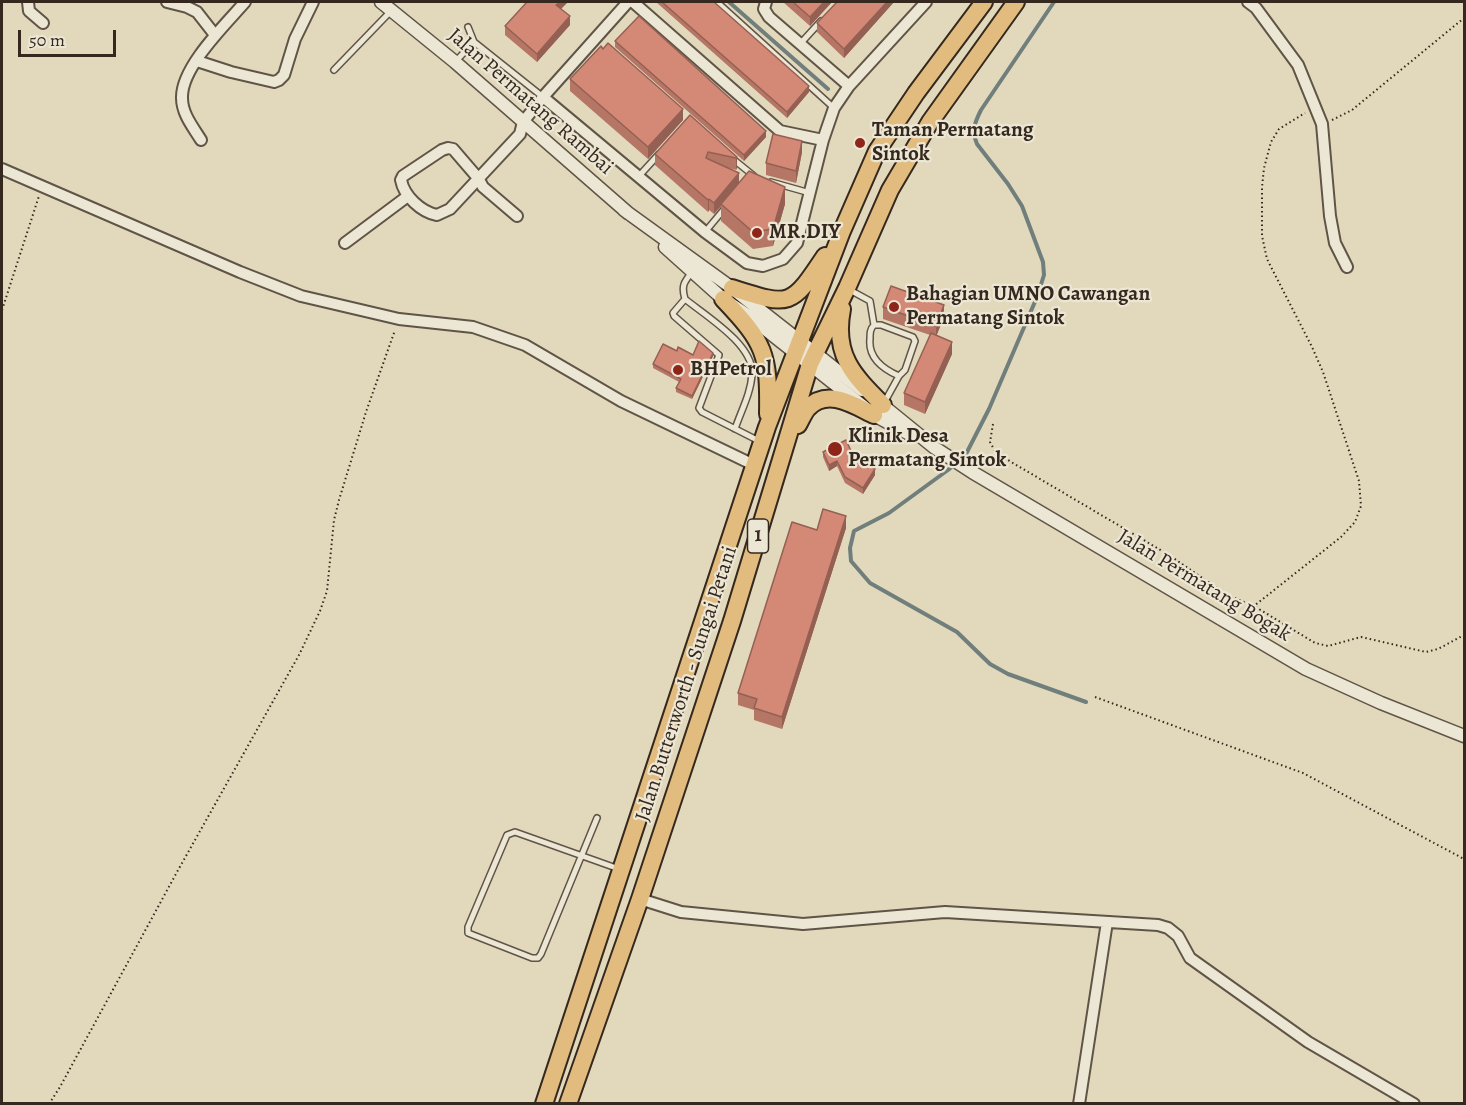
<!DOCTYPE html>
<style>
body{margin:0}
#map{position:relative;width:1466px;height:1105px;overflow:hidden;background:#e2d9bd;font-family:Alegreya,serif}
canvas{display:block}
.frame{position:absolute;inset:0;border:3px solid #35281e;pointer-events:none}
.scale{position:absolute;left:18px;top:30px;width:98px;height:27px;box-sizing:border-box;border:3px solid #35281e;border-top:0;padding-left:8px;font-size:18px;line-height:21px;white-space:nowrap;color:#35281e;-webkit-text-stroke:4px #ece6d4;paint-order:stroke}
</style>
<div id="map">
<canvas width="1466" height="1105"></canvas>
<div class="frame"></div>
<div class="scale">50 m</div>
</div>
<script>
const c = document.querySelector('canvas').getContext('2d');
c.lineJoin = 'round';
function stroke(path, color, width, dash) {
  c.strokeStyle = color;
  c.lineWidth = width;
  c.lineCap = dash ? 'butt' : 'round';
  c.setLineDash(dash || []);
  c.stroke(path);
}
function paint(path, color) {
  c.fillStyle = color;
  c.fill(path, 'evenodd');
}
function drawText(font, color, halo, rows, align = 'center') {
  c.font = font + ' Alegreya,serif';
  c.lineWidth = 4.5;
  c.setLineDash([]);
  c.textBaseline = 'middle';
  c.strokeStyle = halo;
  c.fillStyle = color;
  for (const [text, x, y, turn = 0] of rows) {
    c.save();
    c.translate(x, y);
    c.rotate((+turn || 0) * Math.PI / 180);
    c.textAlign = isNaN(turn) ? turn : align;
    if (halo) c.strokeText(text, 0, 0);
    c.fillText(text, 0, 0);
    c.restore();
  }
}
stroke(new Path2D(`
 M729,2L828,89
 M1054,2L981,110C975,122 971,131 977,144L1008,184L1022,206L1043,262L1044,275L1037,297L989,409L966,454L948,470L889,513L854,531L850,548L851,561L870,583L957,632L990,664L1008,674L1086,702`), '#707e7c', 4);
const service = new Path2D(`
 M717,2L834,108
 M468,27L474,42L543,97
 M800,44L821,21
 M455,62L474,42
 M334,70L391,11
 M733,159L754,176
 M639,176L659,154
 M771,182L810,193
 M705,232L725,208
 M692,272C684,282 681,286 685,299C706,316 754,345 752,374C751,393 741,411 735,429
 M848,289L870,301L874,325H881L913,337L915,341L905,370L899,376C883,369 868,358 870,339C870,333 870,329 874,325
 M685,299L673,313L674,316L719,355L699,408L702,412L759,441
 M884,403L899,376
 M597,818L541,954L538,958H532L468,933V927L507,835L515,832L619,869`);
const minor = new Path2D(`
 M28,2L29,11L43,23
 M167,2L187,7L197,12L215,35
 M633,2L780,131L823,140
 M766,2L764,9L769,17L849,86
 M1248,2L1256,8L1298,65L1322,124L1330,216L1335,243L1347,267
 M197,61L231,72L274,82L279,80L284,75L295,39L313,2
 M543,97L705,232L747,263L763,266L783,259L797,243L823,140L834,108L849,86L926,2
 M201,140C193,127 182,114 182,98C181,67 226,24 245,2
 M2,169L240,272L301,296L399,319L473,327L525,345L621,401L756,466
 M517,216L483,187L478,178L453,149L448,148L442,150L403,176L401,180C404,196 421,212 437,215L450,209L520,134L523,122L543,97L628,2
 M345,243L408,196
 M640,899L681,912L803,924L945,912L1158,925L1168,928L1178,936L1190,958L1308,1042L1414,1104
 M1079,1104L1107,922`);
const tertiary = new Path2D(`
 M381,2L455,62L628,213
 M624,210L732,288L862,390
 M665,247L723,299L750,317L874,415L911,435
 M876,400L935,448L972,472L1306,669L1381,703L1464,736`);
const trunk = new Path2D(`
 M732,288C791,307 791,307 825,256
 M723,299C765,343 769,354 768,414
 M842,309C833,355 853,375 883,405
 M798,425C801,420 804,412 808,408C828,387 855,406 874,415
 M544,1104L767,427L842,231L877,151L916,93L984,2
 M568,1104L640,899L732,621L810,364L847,288L890,190L930,122L1016,2`);
stroke(service, '#605446', 8);
stroke(minor, '#605446', 14);
stroke(tertiary, '#605446', 15);
stroke(trunk, '#35281e', 20);
stroke(new Path2D(`
 M1332,120L1352,110L1464,18
 M2,310L39,196
 M993,424L990,442L996,453L1169,555L1227,595L1254,606L1315,643L1328,646L1361,637L1426,652L1438,649L1464,635
 M1246,619L1254,606L1341,537L1355,522L1361,506L1359,481L1323,372L1312,347L1267,259L1262,236V187L1264,168L1271,142L1279,129L1305,113
 M1095,697L1303,773L1464,859
 M49,1104L60,1087L177,872L299,655L320,611L327,591L334,520L339,500L366,412L395,330`), '#35281e', 2, [1.5, 3]);
stroke(service, '#ece6d4', 5);
stroke(minor, '#ece6d4', 10);
stroke(tertiary, '#ece6d4', 12);
stroke(trunk, '#e1bc7e', 16);
paint(new Path2D(`
 M656,2H714L809,92L787,118Z
 M783,2H832L810,26Z
 M837,2H894L844,58L817,32V23Z
 M561,9L570,25L537,62L505,35V26Z
 M615,41L766,137L744,161L615,47Z
 M570,79L683,120L648,159L570,91Z
 M690,115L737,157V168L736,170L729,168L739,182L785,204L773,246L753,249L721,221V206L714,214L709,210L708,212L655,165V154Z
 M802,152L796,183L766,175V163Z
 M883,307L944,317L936,336L952,354L925,414L904,405V393L930,335L883,319Z
 M677,351L693,355L713,356L692,399L676,392V388L679,382L653,368V364Z
 M823,452L853,455L875,475L863,494L845,483L837,466L829,471L823,457Z
 M846,528L782,729L754,720V710L738,705V693L817,530Z`), '#b67665');
paint(new Path2D(`
 M560,2H568L556,14V5Z
 M824,2H832L810,26V17Z
 M887,2H894L844,58V49Z
 M570,16V25L537,62V54Z
 M809,86V92L787,118V112Z
 M683,109V120L648,159V147Z
 M766,131V137L744,161V155Z
 M802,141V152L796,183V171Z
 M737,157V168L736,170V158Z
 M739,173V184L721,204V206L714,214V203Z
 M785,187V204L773,246V229Z
 M709,199V210L708,212V200Z
 M944,305V317L936,337V326Z
 M952,342V354L925,414V402Z
 M713,353V356L692,399V396Z
 M837,461V466L829,471V465Z
 M875,469V475L863,494V488Z
 M846,516V528L782,729V717Z`), '#946053');
const building = new Path2D(`
 M527,2H560L556,5L570,16L537,54L505,26Z
 M662,2H714L809,86L787,112Z
 M793,2H824L810,17Z
 M837,2H887L844,49L817,23Z
 M639,16L766,131L744,155L615,41Z
 M608,43L683,109L648,147L570,79L601,46L603,49Z
 M690,115L737,157L736,158L708,152L706,158L739,173L714,203L709,199L708,200L655,154Z
 M773,134L802,141L796,171L766,163Z
 M749,171L785,187L773,229L753,232L721,204Z
 M891,286L944,305L936,326L883,307Z
 M931,333L952,342L925,402L904,393Z
 M699,341L713,353L692,396L676,388L681,379L653,364L663,344L677,351L678,347L693,355Z
 M846,440L853,455L875,469L863,488L845,477L837,461L829,465L823,452Z
 M823,509L846,516L782,717L754,708L757,699L738,693L792,522L817,530Z`);
paint(building, '#d48976');
stroke(building, '#946053', 1.5);
for (const [x, y, r, color] of [
 [860,143,6,"#8f2418"],
 [757,233,6,"#8f2418"],
 [894,307,6,"#8f2418"],
 [678,370,6,"#8f2418"],
 [835,449,8,"#8f2418"]
]) {
  const dot = new Path2D();
  dot.arc(x, y, r, 0, 2 * Math.PI);
  c.fillStyle = color;
  c.fill(dot);
  stroke(dot, '#ece6d4', 2);
}
for (const [x, y, w] of [
 [758,536,21]
]) {
  const box = new Path2D();
  box.roundRect(x - w / 2, y - 17, w, 34, 4.5);
  c.fillStyle = '#ece6d4';
  c.fill(box);
  stroke(box, '#35281e', 1.5);
}
drawText('bold 20px', '#35281e', null, [
 ["1",758,536]
]);
drawText('21px', '#35281e', '#ece6d4', [
 ["Jalan Permatang Rambai",530,102,41],
 ["Jalan Permatang Bogak",1204,586,31],
 ["Jalan Butterworth - Sungai Petani",687,684,-72]
]);
drawText('bold 21px', '#35281e', '#ece6d4', [
 ["Taman Permatang",872,131],
 ["Sintok",872,155],
 ["MR.DIY",769,233],
 ["Bahagian UMNO Cawangan",906,295],
 ["Permatang Sintok",906,319],
 ["BHPetrol",690,370],
 ["Klinik Desa",848,437],
 ["Permatang Sintok",848,461]
], 'left');
</script>
